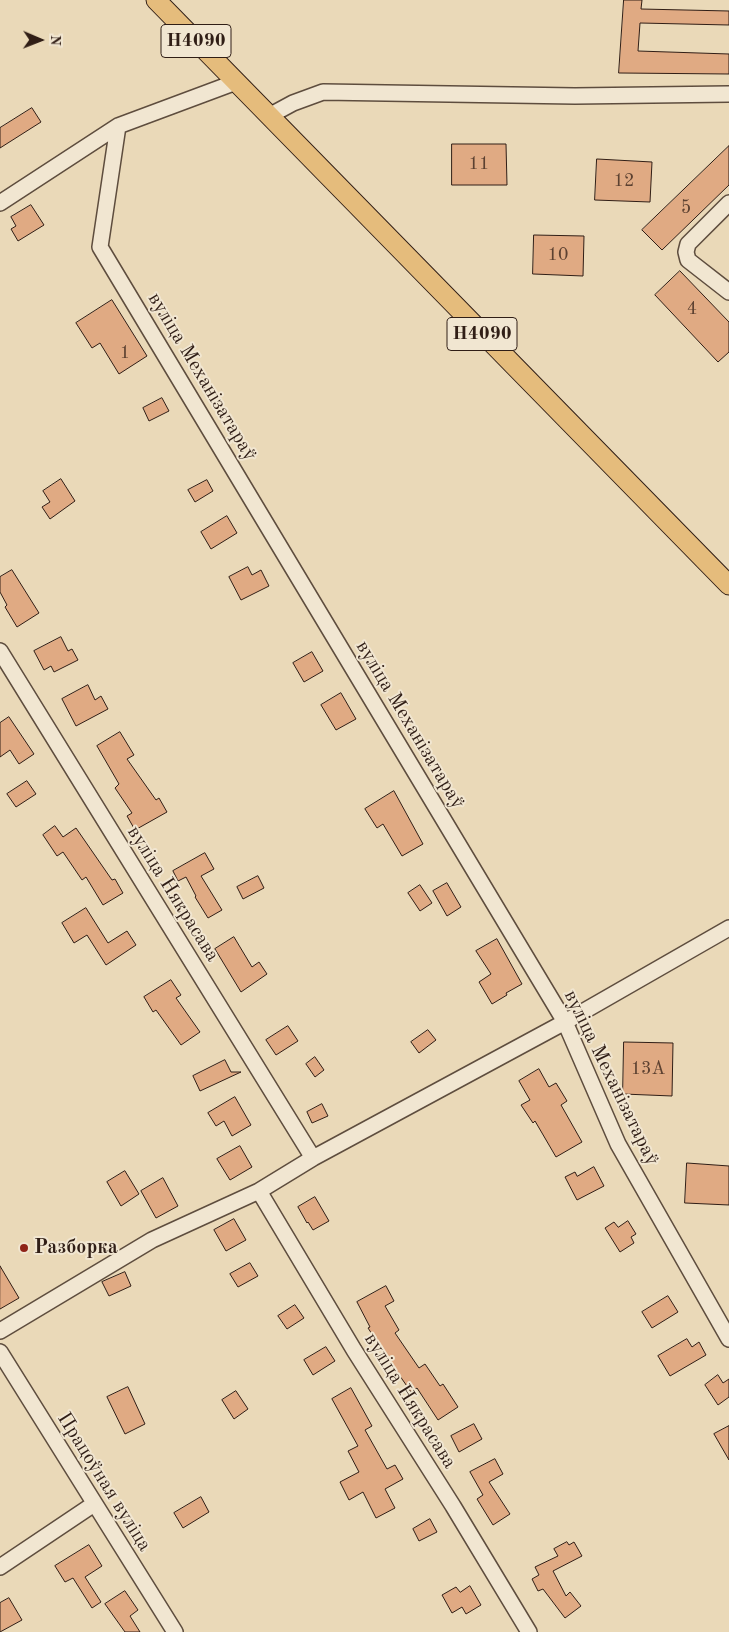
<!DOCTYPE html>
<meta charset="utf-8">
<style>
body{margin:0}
#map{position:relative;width:729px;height:1632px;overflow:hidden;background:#ead9b8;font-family:"Old Standard TT",serif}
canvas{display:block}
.north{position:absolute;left:15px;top:15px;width:50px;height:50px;-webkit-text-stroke:4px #f1e6d1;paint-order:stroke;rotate:91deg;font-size:14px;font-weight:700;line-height:20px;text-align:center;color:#301e16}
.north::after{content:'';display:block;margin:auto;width:18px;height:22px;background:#301e16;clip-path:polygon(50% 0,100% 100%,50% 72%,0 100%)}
</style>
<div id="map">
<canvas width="729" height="1632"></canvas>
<div class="north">N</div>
</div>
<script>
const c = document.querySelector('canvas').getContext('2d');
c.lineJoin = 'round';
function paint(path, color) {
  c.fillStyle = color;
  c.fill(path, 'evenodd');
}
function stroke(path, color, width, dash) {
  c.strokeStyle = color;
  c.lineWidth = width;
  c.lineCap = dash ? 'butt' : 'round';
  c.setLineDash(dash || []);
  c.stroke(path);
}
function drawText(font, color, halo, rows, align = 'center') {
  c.font = font + ' "Old Standard TT",serif';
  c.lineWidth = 4;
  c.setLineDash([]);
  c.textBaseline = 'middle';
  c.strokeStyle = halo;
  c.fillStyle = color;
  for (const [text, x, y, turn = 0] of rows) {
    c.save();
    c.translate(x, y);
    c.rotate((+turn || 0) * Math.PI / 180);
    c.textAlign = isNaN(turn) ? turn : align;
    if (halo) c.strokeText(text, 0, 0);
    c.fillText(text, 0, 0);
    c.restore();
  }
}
const building = new Path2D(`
 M624,0H642L641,9L729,11V25L640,23L638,51L729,54V74L619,73Z
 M32,108L41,122L0,148V128Z
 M452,144H506L507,185H452Z
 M729,146V185L662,250L642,230Z
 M597,159L652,162L650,202L595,200Z
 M31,205L44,225L18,241L11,229L16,226L11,217Z
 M534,235L584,236L583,276L533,274Z
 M680,271L729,322V352L718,362L655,295Z
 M112,300L147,356L119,374L100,343L92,348L76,323Z
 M162,398L169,411L149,421L143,408Z
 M61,479L75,501L50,519L42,507L50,502L43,491Z
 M207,480L213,491L195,502L188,490Z
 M227,516L237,533L211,549L201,532Z
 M248,567L252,575L261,570L269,586L241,600L229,577Z
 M12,570L39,613L17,627L5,607L7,605L0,592V577Z
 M61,637L68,651L72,649L78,660L54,672L51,666L44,670L34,651Z
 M312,652L323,671L304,682L293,663Z
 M88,685L95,700L101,696L108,709L76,726L62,699Z
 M341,693L356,719L336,730L321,705Z
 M9,717L34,754L19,764L10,750L0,757V723Z
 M120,732L134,755L127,759L156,800L159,798L167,812L135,830L127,816L132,813L115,788L119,784L97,746Z
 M27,781L36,794L16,807L7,794Z
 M394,791L423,844L402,856L383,824L377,828L365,809Z
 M55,826L63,837L76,828L112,880L115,879L123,893L103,905L86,877L82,880L63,852L57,856L43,835Z
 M205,853L214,869L201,876L222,910L208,918L195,897L196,896L186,877L178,881L173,871Z
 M258,876L264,888L243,899L237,887Z
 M447,883L461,907L447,916L433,891Z
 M420,885L432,903L420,911L408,893Z
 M86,908L108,943L127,931L136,945L106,965L87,935L74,943L62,923Z
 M234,937L252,967L259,962L267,974L241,992L215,949Z
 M497,939L522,984L506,993L507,995L492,1004L479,982L491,974L476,951Z
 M171,980L181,995L176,998L200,1032L181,1045L156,1010L153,1012L144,997Z
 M288,1026L298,1041L276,1055L266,1040Z
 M428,1030L436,1040L419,1053L411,1042Z
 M624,1042L673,1043L672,1096L623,1094Z
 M315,1057L324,1070L315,1077L306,1064Z
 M225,1060L231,1072H241L200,1091L193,1076Z
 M539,1069L549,1087L556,1083L567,1101L561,1105L582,1142L556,1157L535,1121L533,1123L521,1105L530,1100L519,1081Z
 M235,1097L251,1125L232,1136L224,1121L216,1126L208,1113Z
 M322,1104L328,1116L312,1123L307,1112Z
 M240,1146L252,1167L230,1180L217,1159Z
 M687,1163L729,1166V1205L685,1203Z
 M594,1167L604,1186L577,1200L565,1177L575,1172L577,1176Z
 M125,1171L139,1194L121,1206L107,1182Z
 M163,1178L178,1206L156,1218L141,1191Z
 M315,1197L329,1221L313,1230L308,1222L307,1223L298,1207Z
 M234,1219L246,1240L226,1251L214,1230Z
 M628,1221L636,1234L631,1237L634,1243L620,1252L605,1228L614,1222L618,1227Z
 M250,1263L258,1276L238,1287L230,1274Z
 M0,1266L19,1298L0,1309Z
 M125,1272L131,1286L109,1296L102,1282Z
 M386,1286L394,1301L385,1306L399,1330L395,1333L419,1368L425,1364L440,1386L443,1384L458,1407L438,1420L417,1388L411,1392L393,1366L368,1328L370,1327L357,1302Z
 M668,1296L678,1312L652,1328L642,1312Z
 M295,1305L304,1318L287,1329L278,1316Z
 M687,1339L692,1347L699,1342L706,1355L670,1376L658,1356Z
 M326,1347L335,1361L313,1375L304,1360Z
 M718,1375L723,1383L729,1379V1397L718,1405L705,1385Z
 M128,1387L145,1424L125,1434L107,1397Z
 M351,1388L372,1426L365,1430L387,1469L395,1465L403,1479L385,1489L395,1508L376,1518L363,1492L349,1500L340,1482L359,1472L348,1451L358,1446L332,1399Z
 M236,1391L248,1409L234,1419L222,1400Z
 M474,1424L482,1439L459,1452L451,1436Z
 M729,1426V1460L714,1434Z
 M495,1459L503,1474L489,1482L510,1514L493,1525L477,1499L483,1495L470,1472Z
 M201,1497L209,1512L183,1528L174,1513Z
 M430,1519L437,1532L419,1541L413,1529Z
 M567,1542L569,1545L574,1542L582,1556L553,1571L566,1596L570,1592L581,1606L565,1618L543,1589L538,1591L532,1579L539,1575L535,1567L558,1556L554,1549Z
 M89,1545L102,1566L85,1577L101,1602L92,1608L73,1578L65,1582L55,1566Z
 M470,1586L481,1605L466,1614L462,1607L452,1613L442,1595L456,1587L460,1592Z
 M125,1591L138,1610L130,1616L140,1632H125L105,1604Z
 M9,1598L22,1620L0,1632V1603Z`);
paint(building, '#e0aa83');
stroke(building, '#301e16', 1);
const minor = new Path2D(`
 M269,116L293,103L323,92L575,96L729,94
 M118,126L100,247L565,1022L618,1144L729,1339
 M0,203L118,126L236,82
 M729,203L688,244L686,252L688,260L729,292
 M0,651L313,1158
 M259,1191L354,1350L453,1506L529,1632
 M0,1331L152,1240L259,1191L313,1158L565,1022L729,928
 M0,1352L175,1632
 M0,1567L94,1504`);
const major = new Path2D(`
 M156,0L729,585`);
stroke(minor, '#5e4d3e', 18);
stroke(major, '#301e16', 21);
stroke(minor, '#f1e6d1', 15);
stroke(major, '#e5bc7c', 19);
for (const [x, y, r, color] of [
 [24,1248,5,"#8f2418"]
]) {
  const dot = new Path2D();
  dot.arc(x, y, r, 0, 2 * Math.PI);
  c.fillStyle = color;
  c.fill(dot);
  stroke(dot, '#f1e6d1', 2);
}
drawText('18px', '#5c4131', null, [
 ["11",479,164],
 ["12",624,181],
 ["5",686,208],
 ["10",558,255],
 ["4",692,309],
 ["1",125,353],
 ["13А",648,1069]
]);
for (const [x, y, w] of [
 [196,41,70],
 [482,334,70]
]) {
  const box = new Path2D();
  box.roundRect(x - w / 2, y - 16.5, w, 33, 4);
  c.fillStyle = '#f1e6d1';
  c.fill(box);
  stroke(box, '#301e16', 1);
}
drawText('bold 19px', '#301e16', null, [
 ["Н4090",196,41],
 ["Н4090",482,334]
]);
drawText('20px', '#301e16', '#f1e6d1', [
 ["вуліца Механізатараў",202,377,59],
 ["вуліца Механізатараў",410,725,59],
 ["вуліца Някрасава",173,894,58],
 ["вуліца Механізатараў",611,1078,64],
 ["вуліца Някрасава",410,1401,58],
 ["Працоўная вуліца",104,1482,58]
]);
drawText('bold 20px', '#301e16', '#f1e6d1', [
 ["Разборка",34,1248]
], 'left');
</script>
